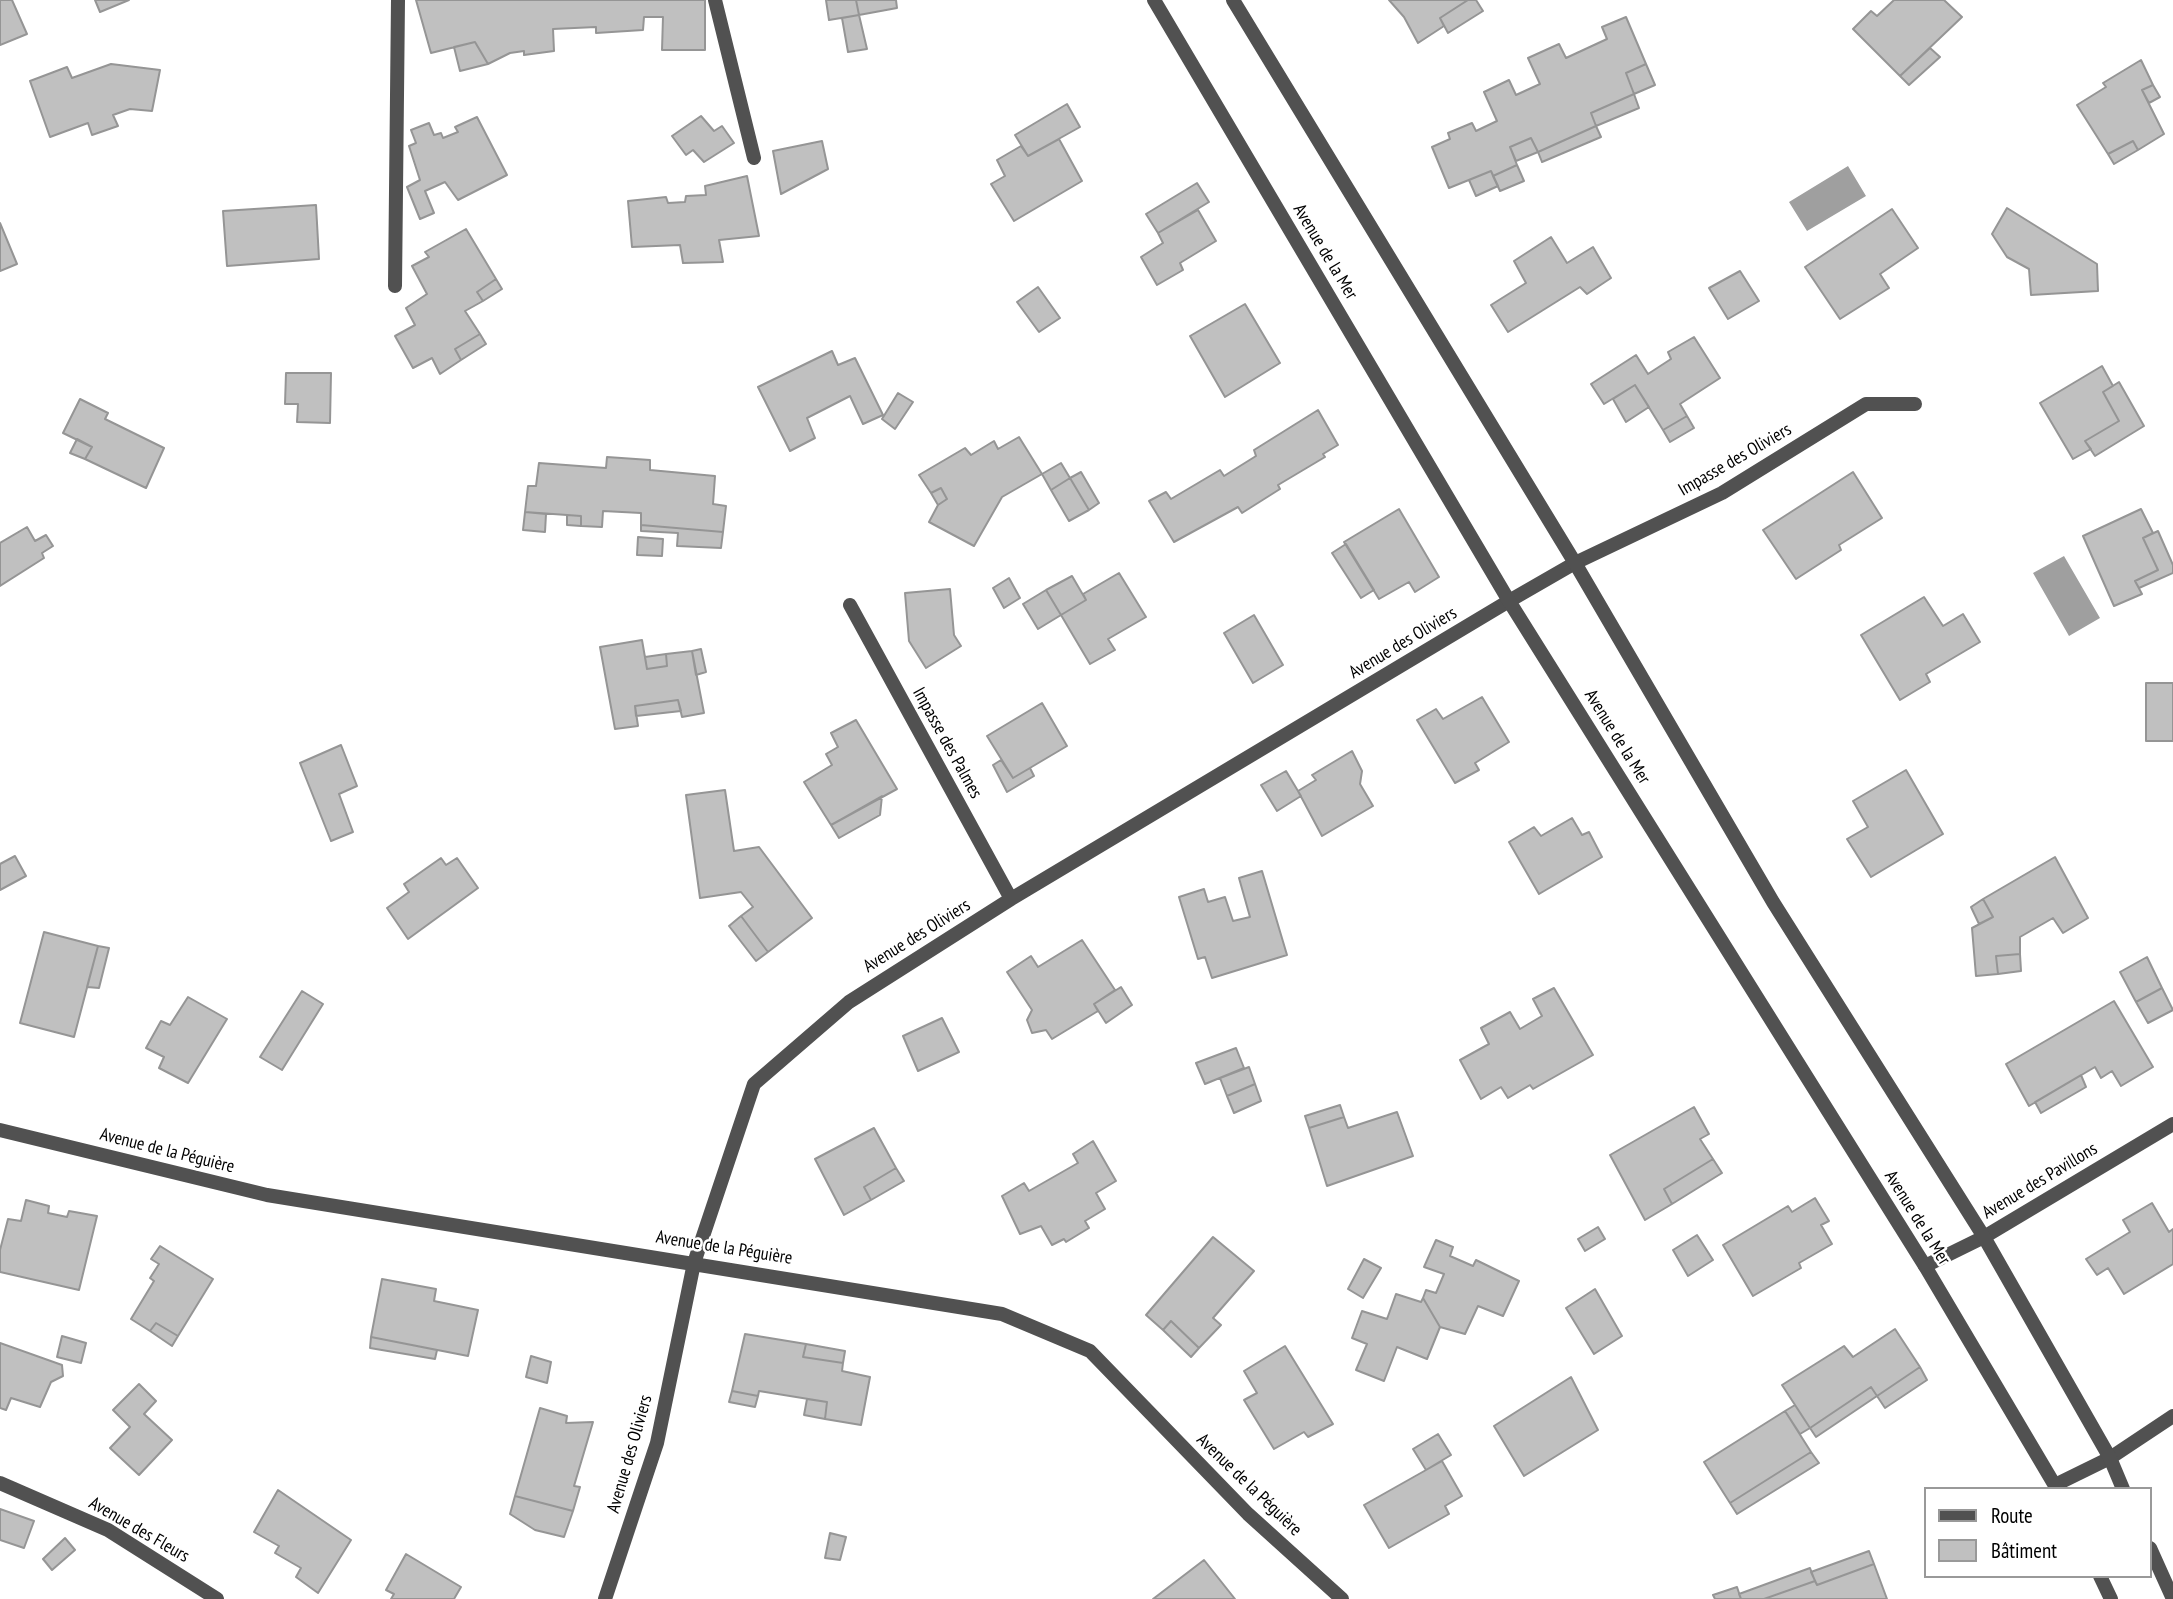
<!DOCTYPE html>
<meta charset="utf-8">
<style>
body{margin:0}
#map{position:relative;width:2173px;height:1599px;overflow:hidden;background:#fff;font-family:"PT Sans Narrow",sans-serif}
canvas{display:block}
.legend{position:absolute;left:1924px;top:1487px;width:228px;height:91px;box-sizing:border-box;background:#fff;border:2px solid #999;margin:0;padding:9px 12px;list-style:none;font-size:21px;color:#000}
.legend li{display:flex;align-items:center;gap:14px;height:35px}
.legend b{width:35px;border:2px solid #999}
</style>
<div id="map">
<canvas width="2173" height="1599"></canvas>
<ul class="legend">
<li><b style="height:9px;background:#515151"></b>Route</li>
<li><b style="height:19px;background:#c0c0c0"></b>Bâtiment</li>
</ul>
</div>
<script>
const c = document.querySelector('canvas').getContext('2d');
c.lineJoin = 'round';
function paint(path, color) {
  c.fillStyle = color;
  c.fill(path, 'evenodd');
}
function stroke(path, color, width, dash) {
  c.strokeStyle = color;
  c.lineWidth = width;
  c.lineCap = dash ? 'butt' : 'round';
  c.setLineDash(dash || []);
  c.stroke(path);
}
function drawText(font, color, halo, rows, align = 'center') {
  c.font = font + ' "PT Sans Narrow",sans-serif';
  c.lineWidth = 5;
  c.setLineDash([]);
  c.textBaseline = 'middle';
  c.strokeStyle = halo;
  c.fillStyle = color;
  for (const [text, x, y, turn = 0] of rows) {
    c.save();
    c.translate(x, y);
    c.rotate((+turn || 0) * Math.PI / 180);
    c.textAlign = isNaN(turn) ? turn : align;
    if (halo) c.strokeText(text, 0, 0);
    c.fillText(text, 0, 0);
    c.restore();
  }
}
paint(new Path2D(`
 M1848,166L1866,196L1807,231L1789,202Z
 M2064,556L2100,618L2069,636L2033,573Z`), '#9f9f9f');
const building = new Path2D(`
 M0,0H12L27,34L0,45Z
 M95,0H129L100,12Z
 M416,0H705V50H662L663,17H644L643,30L596,33V27L553,29L554,51L524,55V51L510,53L488,64L475,42L431,53Z
 M826,0H856L859,15L829,20Z
 M856,0H896L897,8L859,15Z
 M1389,0H1468L1440,18L1444,26L1418,43L1404,17Z
 M1468,0H1476L1483,11L1448,33L1440,18Z
 M1894,0H1944L1962,17L1900,76L1853,29L1871,11L1877,16Z
 M859,15L867,49L848,52L842,18Z
 M1626,17L1646,64L1626,73L1634,94L1591,113L1596,126L1538,152L1531,138L1510,147L1517,165L1493,176L1491,171L1449,188L1432,147L1450,139L1448,133L1472,123L1476,131L1497,121L1484,92L1509,80L1516,95L1540,84L1528,58L1559,44L1566,58L1607,39L1602,27Z
 M475,42L488,64L460,71L454,47Z
 M1930,48L1940,57L1909,85L1900,76Z
 M2141,60L2153,85L2142,90L2164,134L2138,150L2133,141L2108,154L2077,105L2106,87L2103,83Z
 M111,64L160,70L152,111L130,109L113,115L118,126L92,135L88,123L50,137L30,81L67,67L72,78Z
 M1646,64L1655,85L1634,94L1626,73Z
 M2153,85L2160,97L2149,103L2142,90Z
 M1634,94L1639,108L1596,126L1591,113Z
 M1067,104L1080,127L1028,156L1015,135Z
 M701,116L714,131L722,126L734,143L704,162L693,150L686,155L672,136Z
 M477,117L507,175L458,200L445,182L425,191L434,213L420,219L407,187L420,180L409,146L416,143L411,130L429,123L434,135L441,133L443,138L458,132L455,127Z
 M1596,126L1601,137L1542,162L1538,152Z
 M1531,138L1538,152L1516,161L1510,147Z
 M1059,139L1082,181L1014,221L991,184L1005,176L997,160L1021,146L1028,156Z
 M822,141L828,169L781,194L773,151Z
 M2133,141L2138,150L2114,164L2108,154Z
 M1517,165L1524,181L1500,191L1493,176Z
 M1491,171L1498,186L1476,196L1469,180Z
 M747,176L759,236L719,240L723,262L683,263L680,245L632,247L628,201L666,197L668,203L685,202L686,196L706,195L705,186Z
 M1197,183L1209,202L1158,233L1146,214Z
 M316,205L319,259L227,266L223,211Z
 M2007,208L2097,264L2098,291L2031,295L2029,269L2007,257L1992,234Z
 M1892,209L1918,248L1880,274L1889,288L1840,319L1805,267Z
 M1198,210L1216,241L1180,263L1183,270L1157,285L1141,257L1163,243L1158,233Z
 M0,223L17,264L0,271Z
 M466,229L496,279L477,292L483,301L465,311L480,334L455,349L461,360L440,374L432,358L413,368L395,336L415,325L406,308L427,294L412,266L429,257L425,252Z
 M1551,237L1567,263L1593,247L1611,278L1587,294L1580,287L1508,332L1491,305L1526,283L1514,261Z
 M1740,271L1759,301L1728,319L1709,288Z
 M496,279L502,289L483,301L477,292Z
 M1038,287L1060,318L1039,332L1017,302Z
 M1245,304L1280,363L1225,397L1190,336Z
 M480,334L486,344L461,360L455,349Z
 M1694,337L1720,378L1680,404L1687,416L1663,430L1635,385L1604,404L1591,384L1636,355L1648,374L1671,359L1668,352Z
 M832,351L838,365L855,358L883,415L863,424L850,396L807,418L815,438L790,451L758,387Z
 M2102,366L2113,386L2103,392L2119,421L2085,441L2091,449L2073,459L2040,403Z
 M286,373H331L330,423L297,422L298,404H285Z
 M2119,382L2144,426L2095,456L2085,441L2119,421L2103,392Z
 M1635,385L1649,407L1626,422L1613,399Z
 M898,393L913,402L895,429L882,419Z
 M80,399L108,413L105,419L164,448L146,488L85,459L92,447L63,433Z
 M1318,410L1338,445L1323,454L1325,457L1278,485L1280,489L1242,513L1238,507L1174,542L1149,501L1166,492L1171,499L1220,470L1224,476L1256,456L1254,450Z
 M1687,416L1694,428L1670,442L1663,430Z
 M1019,437L1042,474L1002,497L974,546L929,522L938,505L947,499L941,488L931,493L919,475L965,448L971,455L994,441L998,449Z
 M77,439L92,447L85,459L70,453Z
 M607,457L650,460V470L715,476L713,504L726,506L723,532L641,525V513L603,511L602,527L581,526V516L525,512L528,486H536L539,463L606,468Z
 M1061,463L1070,478L1051,490L1042,474Z
 M1081,472L1099,503L1089,510L1070,478Z
 M1853,472L1882,518L1839,545L1841,550L1796,579L1763,530Z
 M1070,478L1089,510L1069,521L1051,490Z
 M941,488L947,499L938,505L931,493Z
 M1399,509L1439,577L1415,592L1409,582L1379,599L1344,542Z
 M2141,509L2153,533L2143,538L2158,570L2135,581L2142,594L2114,606L2083,536Z
 M525,512L546,514L545,532L523,530Z
 M567,515L581,516V526L567,525Z
 M641,525L723,532L721,548L677,546L678,533L641,531Z
 M27,527L35,541L46,535L53,546L42,553L44,558L0,586V543Z
 M2158,531L2173,565V573L2139,588L2135,581L2158,570L2143,538Z
 M638,537L663,539L662,556L637,555Z
 M1346,544L1374,590L1361,598L1332,553Z
 M1119,573L1146,617L1108,639L1115,650L1090,664L1061,615L1086,600L1083,594Z
 M1072,576L1086,600L1061,615L1046,590Z
 M1009,578L1020,598L1004,608L993,588Z
 M950,589L954,635L961,646L926,668L909,641L905,593Z
 M1046,590L1061,615L1038,629L1023,604Z
 M1924,597L1943,626L1963,614L1980,642L1926,674L1930,682L1900,700L1861,635Z
 M1254,615L1283,665L1253,683L1224,633Z
 M642,640L647,669L667,666L666,654L692,651L704,713L682,717L678,700L635,706L638,726L615,729L600,647Z
 M701,649L706,672L696,675L692,651Z
 M666,654L667,666L647,669L645,657Z
 M2146,683H2173V741H2146Z
 M1482,697L1509,742L1475,763L1479,770L1455,783L1417,720L1436,709L1443,719Z
 M678,700L681,711L636,716L635,706Z
 M1042,703L1067,746L1013,778L987,736Z
 M856,720L897,789L831,825L804,782L832,765L826,754L838,747L831,733Z
 M341,745L357,786L339,794L353,832L331,841L300,763Z
 M1352,751L1362,771L1360,784L1373,806L1322,836L1298,791L1316,780L1312,775Z
 M1001,760L1013,778L1030,768L1034,776L1007,792L993,765Z
 M1906,770L1943,834L1871,877L1847,839L1868,827L1853,801Z
 M1286,771L1301,796L1277,811L1261,785Z
 M725,790L734,851L759,847L812,918L768,952L741,916L753,907L741,892L700,898L686,795Z
 M882,796L880,815L839,838L831,825Z
 M1572,818L1582,835L1589,832L1602,857L1539,894L1509,842L1534,827L1541,836Z
 M15,856L26,876L0,890V864Z
 M2055,857L2088,918L2063,933L2053,918L2020,937V954L1996,956L1998,974L1976,976L1972,928L1993,917L1983,899Z
 M441,858L446,865L457,858L478,888L408,939L387,908L409,892L404,884Z
 M1262,871L1287,955L1212,978L1205,957L1198,959L1179,897L1204,889L1208,902L1225,897L1233,921L1250,917L1239,878Z
 M1983,899L1993,917L1979,924L1971,907Z
 M741,916L768,952L756,961L729,926Z
 M44,932L98,946L74,1037L20,1023Z
 M1082,940L1115,990L1094,1004L1098,1011L1052,1039L1046,1030L1032,1033L1027,1020L1032,1010L1007,972L1031,956L1038,967Z
 M98,946L109,948L99,988L87,987Z
 M2020,954L2021,971L1998,974L1996,956Z
 M2147,957L2162,988L2136,1002L2120,972Z
 M1121,987L1132,1005L1106,1023L1094,1004Z
 M1554,988L1593,1055L1533,1089L1530,1085L1508,1098L1501,1087L1481,1099L1460,1060L1489,1044L1481,1028L1510,1012L1520,1029L1542,1016L1533,999Z
 M2162,988L2173,1010L2148,1023L2136,1002Z
 M302,991L323,1004L282,1070L260,1057Z
 M188,997L227,1019L188,1083L159,1068L164,1057L146,1048L161,1021L170,1025Z
 M2114,1001L2153,1067L2121,1086L2112,1071L2101,1078L2095,1067L2029,1106L2006,1064Z
 M942,1018L959,1052L918,1071L903,1036Z
 M1236,1048L1244,1068L1205,1084L1196,1063Z
 M1249,1067L1255,1084L1227,1096L1220,1078Z
 M2081,1075L2086,1087L2041,1113L2035,1102Z
 M1255,1084L1261,1101L1234,1113L1227,1096Z
 M1340,1105L1344,1117L1309,1128L1305,1116Z
 M1694,1107L1709,1134L1700,1139L1713,1159L1664,1189L1672,1204L1645,1220L1610,1155Z
 M1397,1112L1413,1156L1327,1186L1309,1128L1344,1117L1348,1128Z
 M874,1128L896,1168L864,1187L871,1200L844,1215L815,1159Z
 M1093,1141L1116,1181L1096,1193L1105,1209L1085,1221L1089,1228L1066,1242L1064,1239L1052,1245L1041,1226L1020,1234L1002,1196L1024,1183L1029,1191L1078,1163L1073,1154Z
 M1713,1159L1722,1173L1672,1204L1664,1189Z
 M896,1168L904,1181L871,1200L864,1187Z
 M1815,1198L1829,1221L1821,1225L1832,1244L1799,1263L1801,1268L1753,1296L1723,1245L1788,1206L1792,1212Z
 M26,1200L49,1206L48,1213L67,1217L69,1211L97,1216L79,1290L0,1272V1250L8,1219L21,1221Z
 M2152,1203L2169,1232L2173,1229V1264L2124,1294L2108,1268L2097,1275L2086,1259L2130,1232L2123,1220Z
 M1598,1227L1605,1239L1585,1251L1578,1239Z
 M1697,1235L1713,1260L1688,1276L1673,1250Z
 M1213,1237L1254,1271L1213,1318L1221,1325L1199,1348L1171,1321L1163,1330L1146,1315Z
 M1436,1240L1453,1247L1450,1256L1473,1266L1476,1260L1519,1281L1503,1316L1478,1306L1465,1334L1440,1327L1423,1298L1426,1290L1436,1293L1444,1274L1424,1267Z
 M160,1246L213,1279L178,1336L156,1323L150,1331L131,1319L154,1281L150,1278L159,1264L151,1259Z
 M1364,1259L1381,1268L1363,1298L1348,1289Z
 M382,1279L436,1289L434,1301L478,1310L468,1356L371,1337Z
 M1595,1289L1622,1336L1594,1354L1566,1308Z
 M1396,1294L1421,1302L1423,1298L1440,1327L1427,1359L1397,1347L1384,1381L1356,1370L1367,1344L1352,1338L1362,1311L1387,1319Z
 M1171,1321L1199,1348L1191,1357L1163,1330Z
 M156,1323L178,1336L172,1346L150,1331Z
 M1895,1329L1920,1367L1877,1396L1871,1387L1810,1428L1782,1385L1844,1346L1853,1357Z
 M745,1334L806,1344L803,1357L843,1363L842,1371L870,1377L861,1425L825,1419L827,1402L759,1391L758,1396L732,1391Z
 M62,1336L86,1343L81,1363L57,1357Z
 M371,1337L437,1350L435,1359L370,1348Z
 M0,1343L62,1365L63,1376L51,1382L40,1407L11,1398L6,1410L0,1408Z
 M806,1344L845,1351L843,1363L803,1357Z
 M1285,1346L1333,1424L1308,1437L1304,1432L1274,1449L1244,1400L1257,1393L1244,1371Z
 M531,1356L551,1362L547,1383L526,1377Z
 M1920,1367L1927,1380L1885,1408L1877,1396Z
 M1571,1377L1598,1430L1524,1476L1494,1426Z
 M139,1384L156,1401L144,1414L172,1440L139,1475L110,1448L130,1427L113,1410Z
 M1871,1387L1877,1396L1816,1437L1810,1428Z
 M732,1391L758,1396L755,1407L729,1402Z
 M807,1399L827,1402L825,1419L804,1415Z
 M1795,1405L1810,1428L1800,1434L1785,1411Z
 M540,1408L567,1416L566,1423L593,1422L574,1486L580,1487L573,1511L515,1496Z
 M1785,1411L1811,1452L1730,1503L1704,1462Z
 M1438,1434L1451,1455L1426,1470L1413,1449Z
 M1811,1452L1819,1463L1737,1514L1730,1503Z
 M1442,1461L1462,1496L1445,1506L1449,1514L1389,1548L1364,1505Z
 M278,1490L351,1540L318,1593L296,1577L301,1568L275,1553L279,1546L254,1532Z
 M515,1496L573,1511L564,1537L535,1530L510,1514Z
 M0,1509L34,1521L24,1548L0,1540Z
 M830,1533L846,1537L840,1560L825,1558Z
 M65,1538L75,1550L52,1570L43,1559Z
 M1869,1551L1874,1564L1817,1585L1811,1572Z
 M406,1554L461,1587L454,1599H391L394,1594L386,1590Z
 M1204,1560L1235,1599H1153Z
 M1874,1564L1887,1599H1764L1815,1581L1817,1585Z
 M1810,1568L1815,1581L1764,1599H1741L1739,1594Z
 M1737,1587L1741,1599H1715L1713,1595Z`);
paint(building, '#c0c0c0');
stroke(building, '#959595', 2);
stroke(new Path2D(`
 M715,0L754,158
 M395,286L398,0
 M850,605L1011,899
 M0,1130L267,1195L1002,1314L1090,1351L1248,1514L1342,1599
 M1925,1266L1984,1237L2173,1124
 M0,1483L108,1530L217,1599
 M2055,1485L2110,1458L2173,1416
 M605,1599L657,1443L694,1263L754,1084L849,1002L1011,899L1509,601L1575,563L1722,493L1866,404H1915`), '#515151', 14);
stroke(new Path2D(`
 M1154,0L1509,601L1925,1266L2057,1489
 M1233,0L1575,563L1773,902L1984,1237L2110,1458L2123,1489
 M2150,1548L2173,1599
 M2100,1576L2111,1599`), '#515151', 14);
drawText('18px', '#000', '#fff', [
 ["Avenue de la Mer",1325,252,59],
 ["Impasse des Oliviers",1735,460,-30],
 ["Avenue des Oliviers",1403,643,-31],
 ["Avenue de la Mer",1617,737,58],
 ["Impasse des Palmes",947,743,61],
 ["Avenue des Oliviers",917,936,-32],
 ["Avenue de la Péguière",167,1151,14],
 ["Avenue des Pavillons",2040,1181,-31],
 ["Avenue de la Mer",1917,1218,58],
 ["Avenue de la Péguière",724,1248,9],
 ["Avenue des Oliviers",630,1454,-74],
 ["Avenue de la Péguière",1249,1485,44],
 ["Avenue des Fleurs",139,1530,30]
]);
</script>
